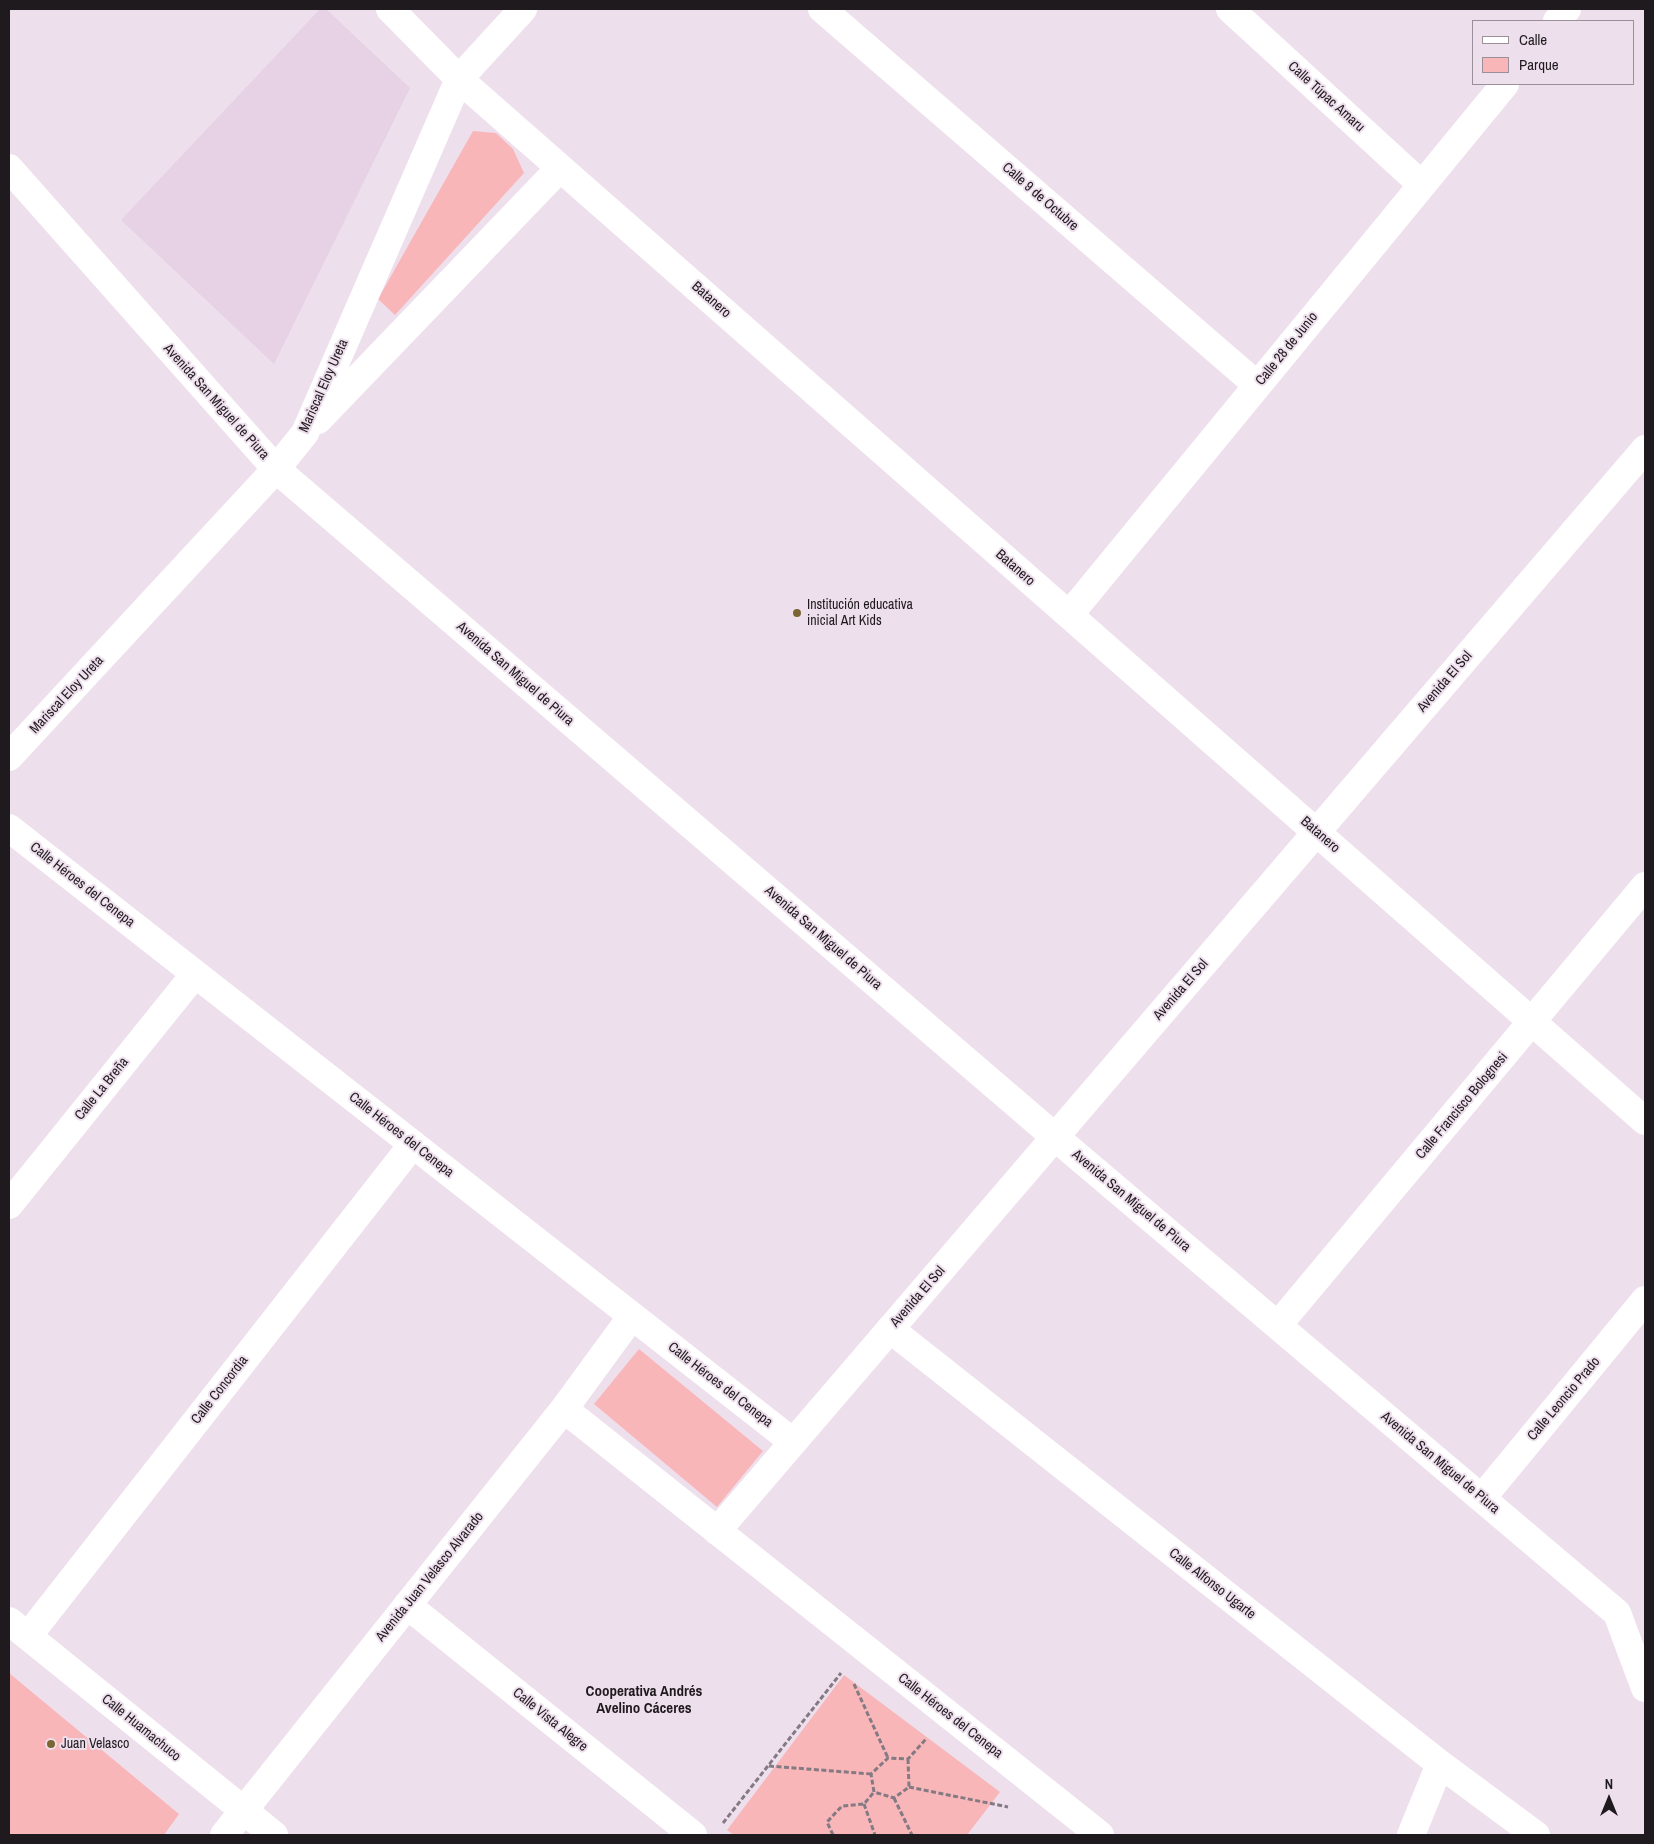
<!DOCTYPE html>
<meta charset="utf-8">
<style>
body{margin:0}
#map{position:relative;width:1654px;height:1844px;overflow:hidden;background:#eedfed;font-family:"Archivo Narrow",sans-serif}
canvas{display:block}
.frame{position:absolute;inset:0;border:10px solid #1f1a1e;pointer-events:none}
.legend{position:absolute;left:1472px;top:20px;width:162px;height:65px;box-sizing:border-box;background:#eedfed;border:1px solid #9b909a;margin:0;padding:6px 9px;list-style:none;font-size:15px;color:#1f1a1e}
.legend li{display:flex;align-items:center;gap:10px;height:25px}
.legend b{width:25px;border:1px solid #9b909a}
.north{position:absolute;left:1584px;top:1774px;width:50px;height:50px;-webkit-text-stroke:4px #eedfed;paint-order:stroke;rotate:0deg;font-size:14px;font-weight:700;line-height:20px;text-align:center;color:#1f1a1e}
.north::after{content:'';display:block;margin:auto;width:18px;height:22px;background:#1f1a1e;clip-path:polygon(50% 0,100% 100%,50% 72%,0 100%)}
</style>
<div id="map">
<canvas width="1654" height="1844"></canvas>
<div class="frame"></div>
<ul class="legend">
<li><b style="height:6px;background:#fff"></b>Calle</li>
<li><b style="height:14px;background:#f9b6b9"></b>Parque</li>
</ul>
<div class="north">N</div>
</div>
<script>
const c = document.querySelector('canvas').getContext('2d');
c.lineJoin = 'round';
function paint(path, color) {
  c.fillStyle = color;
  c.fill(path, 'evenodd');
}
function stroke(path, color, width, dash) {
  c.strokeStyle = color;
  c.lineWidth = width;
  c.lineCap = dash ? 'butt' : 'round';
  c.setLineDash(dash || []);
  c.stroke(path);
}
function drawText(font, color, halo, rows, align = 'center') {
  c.font = font + ' "Archivo Narrow",sans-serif';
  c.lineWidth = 4;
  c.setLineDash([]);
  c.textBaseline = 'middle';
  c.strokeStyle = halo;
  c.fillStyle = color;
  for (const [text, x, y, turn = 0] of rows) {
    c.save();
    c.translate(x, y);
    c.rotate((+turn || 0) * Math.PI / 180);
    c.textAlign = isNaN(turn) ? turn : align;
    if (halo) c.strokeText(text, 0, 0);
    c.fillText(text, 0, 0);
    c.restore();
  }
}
paint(new Path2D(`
 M320,9H326L410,88L274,364L121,220Z`), '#e7d1e4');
paint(new Path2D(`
 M473,131L496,133L513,149L524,173L395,315L378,299Z
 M639,1349L763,1451L717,1507L594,1404Z
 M9,1673L179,1814L164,1835H9Z
 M844,1675L1000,1792L967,1835H734L727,1830Z`), '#f9b6b9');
stroke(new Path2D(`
 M854,1684L888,1758
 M908,1759L909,1787L894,1798L874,1792L871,1774L888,1758L908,1759L926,1739
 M769,1766L871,1774
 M909,1787L1008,1807
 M894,1798L912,1835
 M864,1804L875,1835
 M723,1823L841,1673
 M833,1835L827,1822L842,1806L864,1804L874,1792`), '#847a83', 3, [5, 2.5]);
stroke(new Path2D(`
 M390,9L459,79L1645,1121
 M822,9L1257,385
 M1230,9L1422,185
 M1557,21L1567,9
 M9,168L276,469L1055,1137L1617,1613L1645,1688
 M318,420L560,168
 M1069,615L1505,84
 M9,757L276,469L305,433L459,79L523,9
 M9,828L793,1442
 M9,1205L195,974
 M1278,1325L1645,886
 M890,1329L1440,1764L1536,1835
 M564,1409L1100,1835
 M1482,1498L1645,1300
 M717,1531L1645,449
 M407,1605L693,1835
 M9,1621L274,1835
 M28,1636L413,1144
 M224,1835L564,1409L632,1316
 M1411,1835L1440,1764`), '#fff', 28);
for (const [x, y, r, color] of [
 [797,613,5,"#7c6535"],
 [51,1744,5,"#7c6535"]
]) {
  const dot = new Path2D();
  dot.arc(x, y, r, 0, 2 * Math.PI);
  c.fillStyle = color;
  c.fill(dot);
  stroke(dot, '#eedfed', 2);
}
drawText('14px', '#1f1a1e', '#eedfed', [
 ["Calle Túpac Amaru",1326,97,42],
 ["Calle 9 de Octubre",1040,197,41],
 ["Batanero",711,300,41],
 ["Calle 28 de Junio",1287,349,-51],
 ["Mariscal Eloy Ureta",324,386,-66],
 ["Avenida San Miguel de Piura",216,402,48],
 ["Batanero",1015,568,41],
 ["Avenida San Miguel de Piura",515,674,41],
 ["Avenida El Sol",1445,682,-49],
 ["Mariscal Eloy Ureta",67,695,-47],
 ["Batanero",1320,835,41],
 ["Calle Héroes del Cenepa",82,885,38],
 ["Avenida San Miguel de Piura",823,938,41],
 ["Avenida El Sol",1181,990,-49],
 ["Calle La Breña",102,1089,-51],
 ["Calle Francisco Bolognesi",1462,1106,-50],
 ["Calle Héroes del Cenepa",401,1135,38],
 ["Avenida San Miguel de Piura",1131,1201,40],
 ["Avenida El Sol",918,1297,-49],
 ["Calle Héroes del Cenepa",720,1385,38],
 ["Calle Concordia",220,1390,-52],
 ["Calle Leoncio Prado",1564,1399,-50],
 ["Avenida San Miguel de Piura",1440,1463,40],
 ["Avenida Juan Velasco Alvarado",430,1577,-51],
 ["Calle Alfonso Ugarte",1212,1584,38],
 ["Calle Héroes del Cenepa",950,1716,38],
 ["Calle Vista Alegre",550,1720,39],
 ["Calle Huamachuco",141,1728,39]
]);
drawText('14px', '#1f1a1e', '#eedfed', [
 ["Institución educativa",807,605],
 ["inicial Art Kids",807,621],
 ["Juan Velasco",61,1744]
], 'left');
drawText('bold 15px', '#1f1a1e', '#eedfed', [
 ["Cooperativa Andrés",644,1692],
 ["Avelino Cáceres",644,1709]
]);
</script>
